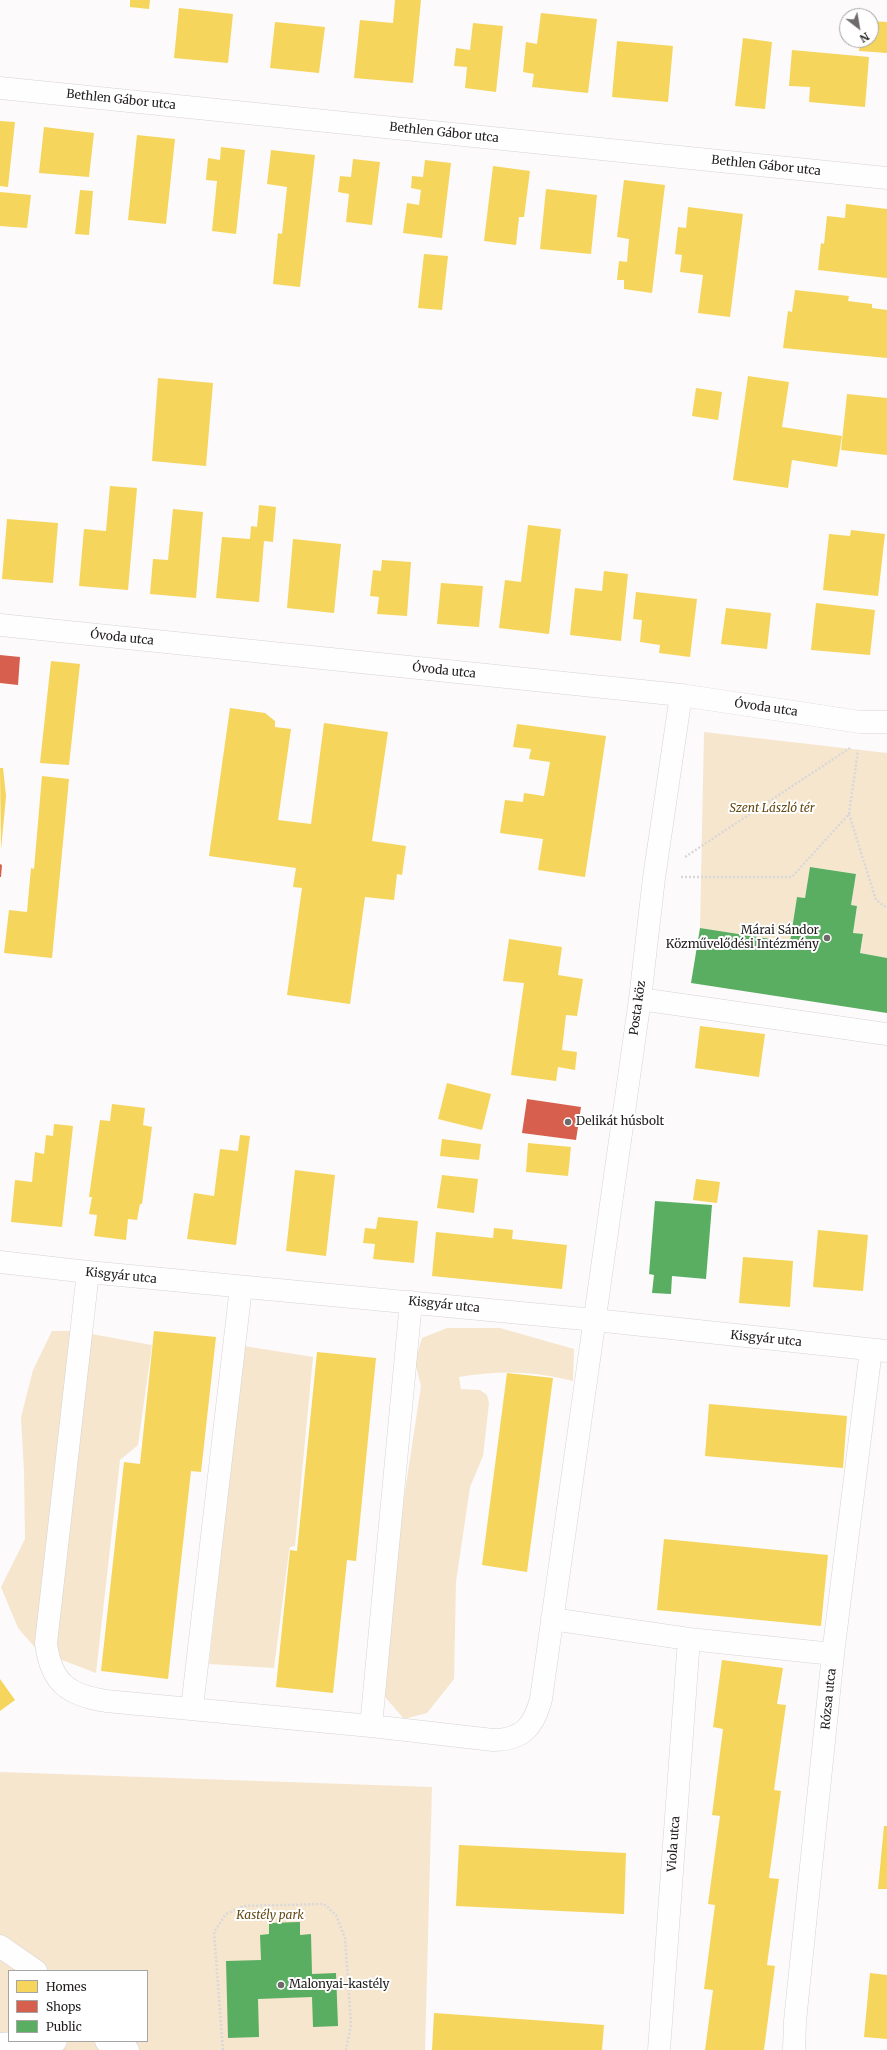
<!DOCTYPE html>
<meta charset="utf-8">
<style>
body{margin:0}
#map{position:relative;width:887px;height:2050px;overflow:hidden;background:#fdfafb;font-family:Merriweather,serif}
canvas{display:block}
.legend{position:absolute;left:8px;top:1970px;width:140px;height:72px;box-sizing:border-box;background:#fff;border:1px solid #a6a5a5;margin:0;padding:5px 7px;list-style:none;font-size:12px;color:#211d1d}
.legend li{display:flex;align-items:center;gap:8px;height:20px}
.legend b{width:20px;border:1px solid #a6a5a5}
.north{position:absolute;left:839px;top:8px;width:40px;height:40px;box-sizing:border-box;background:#fff;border:1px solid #a6a5a5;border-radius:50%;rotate:149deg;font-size:11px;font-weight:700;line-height:16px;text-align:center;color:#211d1d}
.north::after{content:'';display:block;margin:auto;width:14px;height:18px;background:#6e6a6b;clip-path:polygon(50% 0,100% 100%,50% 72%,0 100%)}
</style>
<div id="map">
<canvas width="887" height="2050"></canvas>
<ul class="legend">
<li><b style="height:11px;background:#f6d55c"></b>Homes</li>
<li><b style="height:11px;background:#d6604d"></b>Shops</li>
<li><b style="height:11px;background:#5aae61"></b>Public</li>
</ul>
<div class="north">N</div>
</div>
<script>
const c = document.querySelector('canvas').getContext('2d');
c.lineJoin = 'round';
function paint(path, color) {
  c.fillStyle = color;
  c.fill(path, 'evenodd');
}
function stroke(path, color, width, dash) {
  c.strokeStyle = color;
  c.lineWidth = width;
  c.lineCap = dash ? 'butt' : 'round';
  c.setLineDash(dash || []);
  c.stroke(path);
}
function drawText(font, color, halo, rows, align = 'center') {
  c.font = font + ' Merriweather,serif';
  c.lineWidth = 4;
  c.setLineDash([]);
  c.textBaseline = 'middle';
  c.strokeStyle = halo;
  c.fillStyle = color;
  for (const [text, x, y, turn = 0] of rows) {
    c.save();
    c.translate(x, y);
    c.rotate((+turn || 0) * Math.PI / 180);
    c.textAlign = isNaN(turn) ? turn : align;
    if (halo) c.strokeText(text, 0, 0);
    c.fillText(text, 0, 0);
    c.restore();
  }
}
paint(new Path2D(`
 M704,732L887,753V958L860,953L863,935L853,933L857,906L851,905L856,874L810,867L805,898L797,897L790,942L700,928Z
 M447,1328H500L574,1349L573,1381C532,1371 501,1370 459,1377L461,1389L480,1390L487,1395L489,1403L483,1456L470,1487L456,1582L454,1679L427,1713L404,1719L385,1697L384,1630L421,1386L415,1362L422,1338Z
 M52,1331H75L152,1345L138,1445L120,1460L96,1673L38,1651L18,1628L1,1587L25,1539L24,1471L21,1417L33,1370Z
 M244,1346L313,1357L295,1546L290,1547L289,1551L274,1668L209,1664Z
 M0,1772L432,1787L425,2050H0ZM9,1971H147V2041H9Z`), '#f6e6ce');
paint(new Path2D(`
 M130,0H150L149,9L130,7Z
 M395,0H421L413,83L354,78L360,20L393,23Z
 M179,8L233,14L228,63L174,58Z
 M541,13L597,19L588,93L532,87L534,74L523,72L526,42L537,44Z
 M871,21L887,22V53L859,51L860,40H871Z
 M275,22L325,27L319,73L270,68Z
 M473,23L503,26L496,92L465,88L467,67L454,66L456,48L470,50Z
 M743,38L772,42L765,109L735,106Z
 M617,41L673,46L668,102L612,97Z
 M792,50L869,57L865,107L809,102L810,87L789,86Z
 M0,121L15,122L8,187L0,186Z
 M44,127L94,133L89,177L39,173Z
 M137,135L175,139L166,224L128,220Z
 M221,147L245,150L236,234L212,231L217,181L206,180L208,158L220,160Z
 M271,150L315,155L300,287L273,284L278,233L282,234L287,187L267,184Z
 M353,159L380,162L372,225L346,222L349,194L338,192L340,176L351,177Z
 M425,160L451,163L442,238L403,233L407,203L419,205L421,190L411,188L412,176L423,177Z
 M493,166L530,171L524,217H519L516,245L484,241Z
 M624,180L665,185L652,293L624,289V280H617L619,261L627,262L629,239L617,237Z
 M546,189L597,195L591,254L540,249Z
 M80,190L93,191L89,235L75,234Z
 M0,192L31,195L27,228L0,226Z
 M846,204L887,209V278L818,270L821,243L824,244L827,216L845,218Z
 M688,207L743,214L730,317L698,313L703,275L680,272L682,255L675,254L678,227L686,228Z
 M424,254L448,256L442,310L418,308Z
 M795,290L849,296L848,301L872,304V308L887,310V358L783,348L788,311L792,312Z
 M748,376L789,382L782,427L842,436L837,467L792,460L788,488L733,480Z
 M158,378L213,383L206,466L152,461Z
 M696,388L722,392L718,420L692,416Z
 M847,394L887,398V455L841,450Z
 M110,486L137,488L128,590L79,586L84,529L106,531Z
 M259,505L276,507L273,542L264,541L259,602L216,598L222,537L250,539L251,526L257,527Z
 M173,509L203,512L196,598L150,594L153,559L168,560Z
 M7,519L58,523L53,583L2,579Z
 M528,525L561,529L549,634L499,628L505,580L521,582Z
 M851,530L885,534L878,596L823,590L829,534L850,536Z
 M293,539L341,544L334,613L287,608Z
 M382,560L411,562L407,616L377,614L379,597L370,596L373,570L381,571Z
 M604,571L628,574L621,641L570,635L575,588L602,591Z
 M441,583L483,586L479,627L437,624Z
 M636,592L697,599L690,657L659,653L660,645L640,642L642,620L633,619Z
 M816,603L875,610L870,655L811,650Z
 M726,608L771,613L767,649L721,644Z
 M51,661L80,664L69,765L40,763Z
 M230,708L265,713L275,721V727L291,729L278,820L311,824L324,723L388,732L372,841L406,846L402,875L397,874L394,900L365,897L350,1004L287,995L302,888L293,887L296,868L209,856Z
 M517,724L606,736L585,877L538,870L543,839L500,833L505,800L523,802L524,793L544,796L550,762L529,759L531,749L513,747Z
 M0,768H3L6,796L1,850Z
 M42,776L69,779L52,958L4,953L9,910L27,912L31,868L34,869Z
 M509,939L562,947L558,975L583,979L577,1016L566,1015L562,1050L577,1052L575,1070L558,1067L556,1081L511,1075L524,983L503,981Z
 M700,1026L765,1034L759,1077L695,1068Z
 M447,1083L491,1094L482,1130L438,1119Z
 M112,1104L145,1108L143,1125L152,1127L142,1204H140L137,1220L128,1219L126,1240L94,1236L97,1215L89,1214L92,1197H89L100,1120L110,1121Z
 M54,1124L73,1126L62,1227L11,1222L15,1180L32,1182L35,1152L44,1154L46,1135L53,1136Z
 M240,1135L250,1136L236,1245L187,1239L194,1193L214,1196L220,1149L238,1151Z
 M442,1139L481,1144L479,1160L440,1156Z
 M528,1143L571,1147L568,1176L526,1172Z
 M295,1170L335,1175L326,1256L286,1251Z
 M442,1175L478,1179L474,1213L437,1208Z
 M696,1179L720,1182L717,1203L693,1200Z
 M378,1217L418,1221L414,1263L373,1259L375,1244L363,1243L365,1228L376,1229Z
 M494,1228L513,1230L512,1239L567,1245L562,1289L432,1276L436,1232L493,1238Z
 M818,1230L868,1235L863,1291L813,1287Z
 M743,1257L793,1261L790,1307L739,1303Z
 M154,1331L216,1337L201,1472L191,1471L168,1679L101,1671L124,1462L140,1464Z
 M317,1352L376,1358L356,1561L347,1560L333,1693L276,1687L290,1550L297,1551Z
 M507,1373L553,1378L527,1572L482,1565Z
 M709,1404L847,1416L843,1468L705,1456Z
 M664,1539L828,1555L821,1626L657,1610Z
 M722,1660L783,1668L777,1704L786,1705L774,1790L781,1791L769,1878L779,1879L767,1965L775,1966L764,2050H705L713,1990L704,1989L715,1905L708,1904L720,1816L712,1815L723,1729L713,1727Z
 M0,1679L15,1700L0,1711Z
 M884,1826H887V1889H878Z
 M459,1845L626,1853L624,1914L456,1906Z
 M870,1973L887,1975V2039L864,2037Z
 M434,2013L604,2025L602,2050H432Z`), '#f6d55c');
paint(new Path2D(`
 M0,655L20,657L18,685L0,683Z
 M0,864L2,865L1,877H0Z
 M527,1099L581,1107L576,1140L522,1133Z`), '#d6604d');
paint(new Path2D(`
 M810,867L856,874L851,905L857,906L853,933L863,934L860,953L887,958V1013L691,983L700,928L790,942L797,897L805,898Z
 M655,1201L712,1205L706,1279L672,1276L671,1294L652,1293L654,1275L649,1274Z
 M300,1922V1935L311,1934L312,1974L336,1973L338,2026L313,2027L312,1997L258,1999L259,2037L228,2038L226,1961L261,1960L260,1935L269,1934V1923Z`), '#5aae61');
const minor = new Path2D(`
 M0,88L887,178
 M0,625L681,695L860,722H887
 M640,999L887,1034
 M0,1262L88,1272L595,1320L887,1351
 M88,1272L46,1643C51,1683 68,1695 106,1701L371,1726L493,1740C523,1740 534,1726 541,1699L640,999L654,878L681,695
 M552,1619L689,1639L833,1654
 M192,1708L241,1287
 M371,1726L411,1302
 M0,1946L36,1971
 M106,2041L128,2050
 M0,2044L56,2041
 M659,2050L689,1639
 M794,2050L795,2021L833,1654L871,1350`);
stroke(minor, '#d6d3d3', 23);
stroke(new Path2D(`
 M849,814L858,750
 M685,857L850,748
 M681,877H792L849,814L876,900L887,908
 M223,2050L214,1932L226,1914L243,1906L324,1904L336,1915L345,1938L351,2025L346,2050`), '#d9d8d8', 2.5, [2, 2]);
stroke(minor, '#fffefe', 22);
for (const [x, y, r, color] of [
 [827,938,4,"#6e6a6b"],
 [568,1122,4,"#6e6a6b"],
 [281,1985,4,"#6e6a6b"]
]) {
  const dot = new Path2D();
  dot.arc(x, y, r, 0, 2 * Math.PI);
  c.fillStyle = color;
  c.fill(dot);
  stroke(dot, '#fff', 1.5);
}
drawText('12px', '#211d1d', '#fff', [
 ["Bethlen Gábor utca",121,100,6],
 ["Bethlen Gábor utca",444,133,6],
 ["Bethlen Gábor utca",766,166,6],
 ["Óvoda utca",122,638,6],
 ["Óvoda utca",444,671,6],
 ["Óvoda utca",766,708,8],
 ["Posta köz",638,1008,-82],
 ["Kisgyár utca",121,1276,6],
 ["Kisgyár utca",444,1305,6],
 ["Kisgyár utca",766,1339,6],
 ["Rózsa utca",829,1699,-84],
 ["Viola utca",674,1844,-86]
]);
drawText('italic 12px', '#654914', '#fff', [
 ["Szent László tér",772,809],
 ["Kastély park",270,1916]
]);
drawText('12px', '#211d1d', '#fff', [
 ["Márai Sándor",819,931,"right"],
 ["Közművelődési Intézmény",819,945,"right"],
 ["Delikát húsbolt",576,1122],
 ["Malonyai-kastély",289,1985]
], 'left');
</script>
